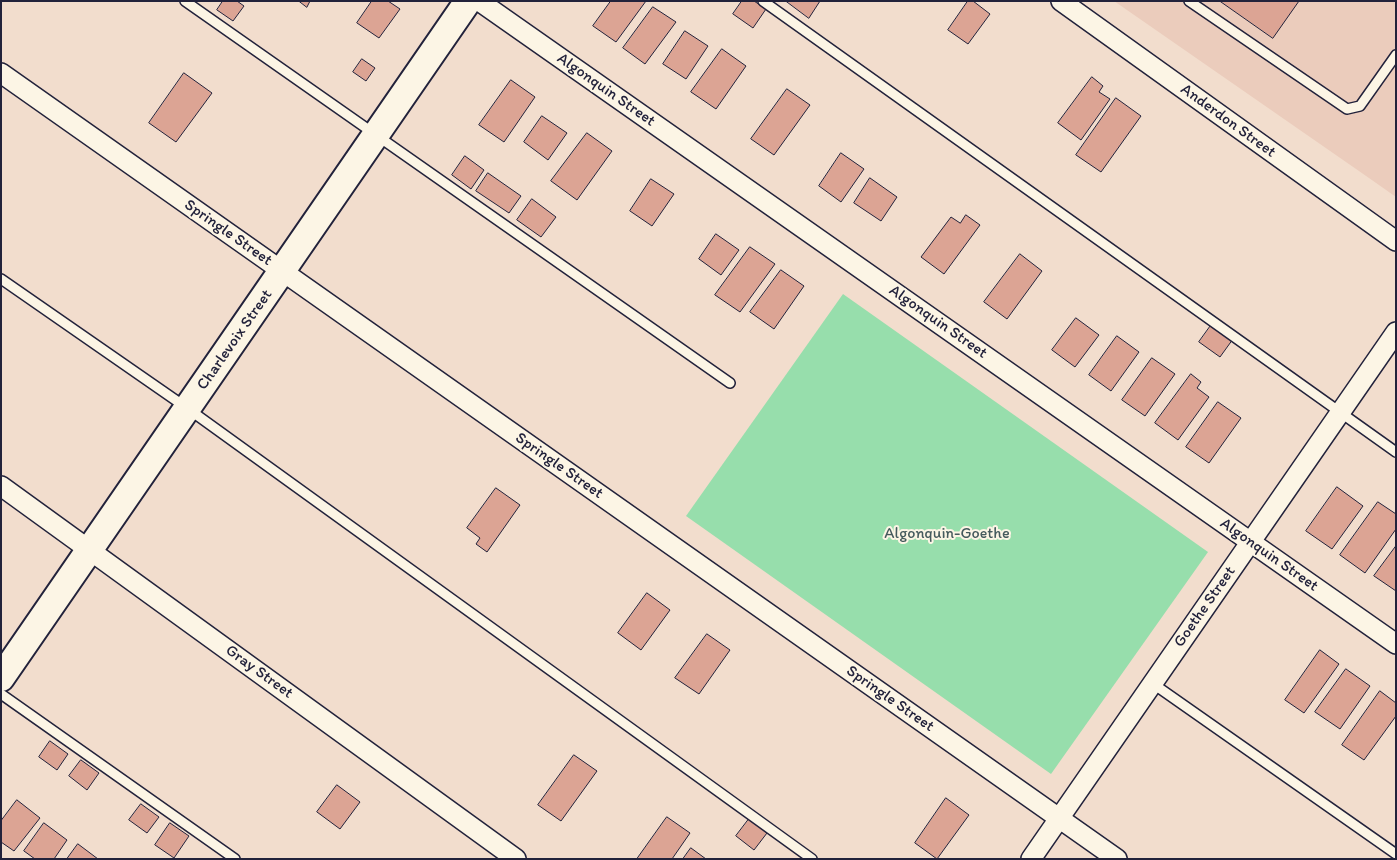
<!DOCTYPE html>
<style>
body{margin:0}
#map{position:relative;width:1397px;height:860px;overflow:hidden;background:#f2ddcd;font-family:Itim,sans-serif}
canvas{display:block}
.frame{position:absolute;inset:0;border:2px solid #22223b;pointer-events:none}
</style>
<div id="map">
<canvas width="1397" height="860"></canvas>
<div class="frame"></div>
</div>
<script>
const c = document.querySelector('canvas').getContext('2d');
c.lineJoin = 'round';
function paint(path, color) {
  c.fillStyle = color;
  c.fill(path, 'evenodd');
}
function stroke(path, color, width, dash) {
  c.strokeStyle = color;
  c.lineWidth = width;
  c.lineCap = dash ? 'butt' : 'round';
  c.setLineDash(dash || []);
  c.stroke(path);
}
function drawText(font, color, halo, rows, align = 'center') {
  c.font = font + ' Itim,sans-serif';
  c.lineWidth = 4;
  c.setLineDash([]);
  c.textBaseline = 'middle';
  c.strokeStyle = halo;
  c.fillStyle = color;
  for (const [text, x, y, turn = 0] of rows) {
    c.save();
    c.translate(x, y);
    c.rotate((+turn || 0) * Math.PI / 180);
    c.textAlign = isNaN(turn) ? turn : align;
    if (halo) c.strokeText(text, 0, 0);
    c.fillText(text, 0, 0);
    c.restore();
  }
}
paint(new Path2D(`
 M1114,1H1396V197L1369,178Z`), '#ebccbc');
paint(new Path2D(`
 M843,294L1208,552L1051,774L686,516Z`), '#97deac');
const building = new Path2D(`
 M223,1H237L244,6L233,21L217,10Z
 M299,1H310L307,7Z
 M372,1H388L400,9L379,38L357,23Z
 M611,1H646L616,42L593,26Z
 M742,1H754L766,9L753,28L733,14Z
 M786,1H820L809,18Z
 M968,1H973L990,14L968,44L948,30Z
 M1220,1H1299L1273,38Z
 M653,7L676,22L645,64L623,48Z
 M685,31L708,46L686,79L663,64Z
 M722,49L746,66L716,109L691,92Z
 M362,59L375,68L366,81L353,72Z
 M184,73L212,93L176,142L149,123Z
 M1092,77L1103,86L1099,92L1110,99L1081,140L1058,123Z
 M511,80L535,97L504,142L479,125Z
 M787,89L810,105L774,155L751,139Z
 M1116,98L1141,116L1101,172L1076,155Z
 M542,116L567,133L548,160L524,142Z
 M587,133L612,151L577,200L551,181Z
 M841,153L864,169L841,202L819,186Z
 M465,156L484,170L471,189L452,175Z
 M488,173L521,196L509,213L476,191Z
 M870,178L897,197L881,221L854,203Z
 M651,179L674,194L652,226L630,211Z
 M532,199L556,217L541,237L517,220Z
 M966,215L980,225L944,274L921,257L951,217L960,223Z
 M716,234L739,250L721,275L699,259Z
 M750,247L775,264L740,312L715,295Z
 M1020,254L1042,271L1007,319L984,302Z
 M781,270L804,286L774,329L750,312Z
 M1076,318L1099,335L1075,367L1052,350Z
 M1212,324L1233,339L1220,357L1199,342Z
 M1117,336L1139,352L1111,391L1089,375Z
 M1152,358L1175,374L1145,416L1122,400Z
 M1191,374L1201,382L1197,388L1209,397L1178,440L1155,423Z
 M1218,402L1241,418L1209,463L1186,447Z
 M1337,487L1363,506L1332,549L1306,531Z
 M496,488L520,505L487,552L476,544L480,538L467,528Z
 M1378,502L1396,514V529L1365,573L1340,555Z
 M1396,546V591L1374,576Z
 M647,593L670,610L641,650L618,633Z
 M707,634L730,650L699,694L675,678Z
 M1320,650L1339,664L1304,713L1285,700Z
 M1346,669L1370,686L1340,729L1315,712Z
 M1380,691L1396,703V716L1364,760L1342,745Z
 M50,741L68,754L57,770L39,757Z
 M574,755L597,771L561,821L538,805Z
 M81,760L99,773L87,790L69,776Z
 M337,785L360,802L340,829L317,812Z
 M946,798L969,815L937,859L915,843Z
 M17,800L40,818L14,851L1,842V821Z
 M141,804L159,817L147,833L129,820Z
 M667,817L690,833L672,859H637Z
 M749,819L767,833L754,850L736,836Z
 M44,823L67,840L54,859H35L24,851Z
 M170,823L189,836L174,858L155,845Z
 M78,844L98,859H67Z
 M691,848L706,859H683Z`);
paint(building, '#dca494');
stroke(building, '#22223b', 1);
const lane = new Path2D(`
 M185,1L730,383
 M763,1L1396,452
 M1189,1L1347,109L1360,106L1396,55
 M1,279L187,408L812,859
 M1152,683L1396,854
 M1,694L235,859`);
const street = new Path2D(`
 M479,1L1396,644
 M1061,1L1396,241
 M1,73L1117,859
 M1,486L516,859
 M1031,859L1396,332`);
const secondary = new Path2D(`
 M1,678L468,1`);
stroke(lane, '#22223b', 12);
stroke(street, '#22223b', 22);
stroke(secondary, '#22223b', 30);
stroke(lane, '#fcf5e5', 9);
stroke(street, '#fcf5e5', 19);
stroke(secondary, '#fcf5e5', 26);
drawText('16px', '#22223b', '#fcf5e5', [
 ["Algonquin Street",606,90,35],
 ["Anderdon Street",1228,121,36],
 ["Springle Street",228,233,35],
 ["Algonquin Street",938,322,35],
 ["Charlevoix Street",235,340,-55],
 ["Springle Street",559,466,35],
 ["Algonquin Street",1269,555,35],
 ["Goethe Street",1205,607,-55],
 ["Gray Street",259,672,36],
 ["Springle Street",890,699,35]
]);
drawText('16px', '#455a5d', '#fcf5e5', [
 ["Algonquin-Goethe",947,534]
]);
</script>
